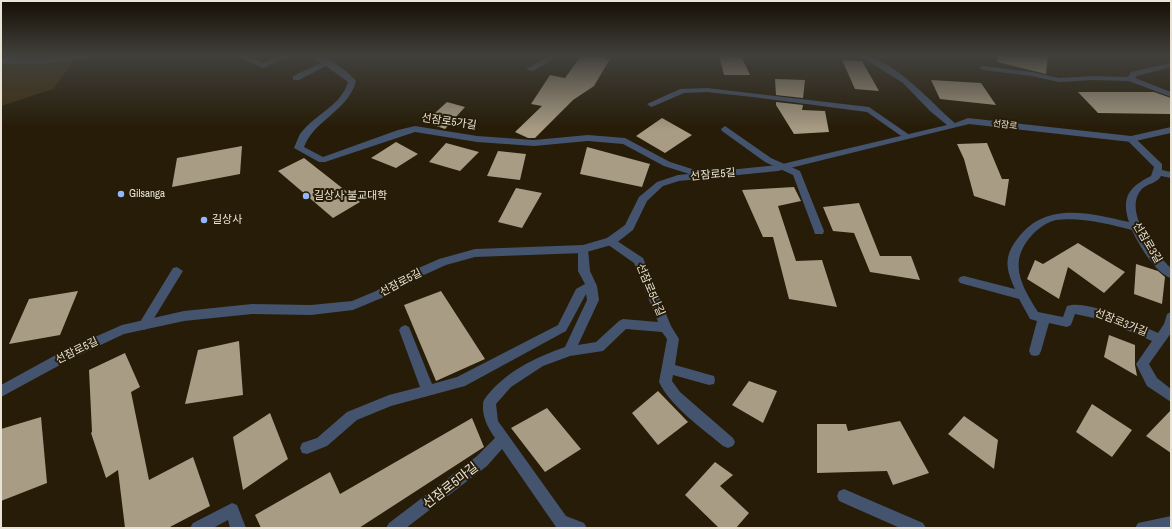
<!DOCTYPE html>
<meta charset="utf-8">
<style>
body{margin:0}
#map{position:relative;width:1172px;height:529px;overflow:hidden;background:#261c07;font-family:"Archivo Narrow",sans-serif}
canvas{display:block}
.frame{position:absolute;inset:0;border:2px solid #eae4d7;pointer-events:none}
</style>
<div id="map">
<canvas width="1172" height="529"></canvas>
<div class="frame"></div>
</div>
<script>
const c = document.querySelector('canvas').getContext('2d');
c.lineJoin = 'round';
function paint(path, color) {
  c.fillStyle = color;
  c.fill(path, 'evenodd');
}
function stroke(path, color, width, dash) {
  c.strokeStyle = color;
  c.lineWidth = width;
  c.lineCap = dash ? 'butt' : 'round';
  c.setLineDash(dash || []);
  c.stroke(path);
}
function drawText(font, color, halo, rows, align = 'center') {
  c.font = font + ' "Archivo Narrow","Noto Sans KR",sans-serif';
  c.lineWidth = 4;
  c.setLineDash([]);
  c.textBaseline = 'middle';
  c.strokeStyle = halo;
  c.fillStyle = color;
  for (const [text, x, y, turn = 0] of rows) {
    c.save();
    c.translate(x, y);
    c.rotate((+turn || 0) * Math.PI / 180);
    c.textAlign = isNaN(turn) ? turn : align;
    if (halo) c.strokeText(text, 0, 0);
    c.fillText(text, 0, 0);
    c.restore();
  }
}
paint(new Path2D(`
 M1,56H78L53,89L1,106Z`), '#3f2f0e');
paint(new Path2D(`
 M581,56H606L605,59H610L594,86L573,100L535,138H528L515,132L542,106L531,104L550,75L565,78Z
 M719,56H741L750,75H724Z
 M997,56H1048L1046,74L997,62Z
 M842,60L862,61L879,91L855,89Z
 M775,79L805,80L803,98L776,95Z
 M931,80L981,83L996,105L940,99Z
 M1078,92H1154L1171,98V114L1098,113Z
 M447,102L465,107L445,129L425,122Z
 M776,102L803,105L802,110L825,111L829,132L794,134L776,105Z
 M662,118L692,135L665,153L636,136Z
 M396,142L418,154L396,168L371,158Z
 M446,143L479,152L460,171L429,162Z
 M987,143L1002,179H1009L1005,206L974,196L964,159L957,144Z
 M242,146L240,174L172,187L177,158Z
 M587,147L650,164L642,187L580,174Z
 M498,151L526,154L520,180L487,176Z
 M304,158L360,202L333,218L278,171Z
 M794,187L801,201L778,206L796,261L822,260L837,307L789,299L773,237H763L742,190Z
 M516,188L542,193L522,228L498,222Z
 M859,203L880,256H911L920,280L870,272L854,233L833,231L823,207Z
 M1078,243L1125,272L1104,293L1068,267L1059,299L1027,279L1035,260L1043,264Z
 M1136,264L1158,271L1165,277L1162,304L1134,294Z
 M78,291L60,335L9,344L29,299Z
 M441,291L485,359L436,381L404,305Z
 M1109,335L1135,345V365L1137,376L1104,357Z
 M239,341L243,395L185,404L198,350Z
 M125,353L140,387L131,392L149,480L193,457L210,506L168,528H125L118,470L106,478L91,433L92,432L89,370Z
 M749,381L777,391L763,423L732,405Z
 M658,391L688,422L658,445L632,413Z
 M1092,404L1132,430L1112,457L1076,432Z
 M547,408L581,449L545,472L511,428Z
 M1171,410V453L1146,436Z
 M270,413L288,459L243,490L233,437Z
 M964,416L998,440L994,469L948,434Z
 M41,417L47,483L1,501V429Z
 M472,418L484,447L359,528H261L255,515L330,472L340,494Z
 M900,421L929,473L893,485L887,471L817,473V424H846L848,431Z
 M715,462L733,475L720,486L749,513L736,528H719L685,495Z`), '#a99c84');
paint(new Path2D(`
 M70,56H94L90,58L41,64H1V60H41Z
 M236,56H247L263,63L278,56H289L263,68Z
 M310,56C327,56 345,68 356,81C348,111 314,120 304,147L323,157L398,130L415,126L477,136L534,140L588,135L625,138L670,162L708,174L710,176L705,179L664,166L623,144L588,141L534,146L477,142L415,132L325,162H319L294,148C296,143 298,138 300,134C315,114 341,106 348,82L326,66L299,80H293V76L321,63Z
 M549,56H559L533,71L526,69Z
 M1171,63V67L1137,76L1135,78L1171,92V97L1129,81L1093,80L1059,82L1032,76L983,70L979,68L983,66L1032,72L1059,78L1093,76L1128,77L1131,72Z
 M707,88L869,107L911,136L907,139L904,138L867,112L753,97L707,92L684,93L654,106L651,107L647,104L680,89Z
 M725,126L771,158L800,171L824,231L823,234H815L814,231L793,175L765,162L722,131L721,129Z
 M1131,136L1134,137L1162,164V170L1171,172V178L1161,176C1157,184 1147,183 1141,190C1123,211 1155,253 1171,268V278C1156,274 1138,244 1132,230C1108,224 1081,217 1056,220C1047,222 1039,228 1033,234C1007,261 1021,285 1038,312L1063,317L1067,306C1088,299 1138,324 1158,333L1164,324L1167,314L1171,312V333L1149,364L1157,378L1171,389V402L1147,386L1136,364L1152,341L1103,320L1075,314L1071,325L1067,327L1049,323L1041,351L1039,355L1035,356L1031,355L1029,351L1037,321L1030,319L1019,299L960,283L958,280L960,277L964,276L1015,289C1006,269 1003,257 1018,238C1046,201 1089,213 1129,222C1121,197 1129,187 1151,176L1154,167L1126,139Z
 M611,237L643,258L671,326L679,339L675,365L714,376L715,380L714,384L709,385L673,375L672,381L680,392L733,438L735,442L733,446L728,448L723,446C702,428 671,407 659,382L667,339L662,332L626,329L603,351L570,356L543,366L511,387L496,404L498,421L566,516L584,523L587,528L556,527L502,449L487,466L406,528H386L389,523L477,456L495,438C488,428 482,417 483,404C483,399 488,395 491,391C511,369 537,357 565,347L587,300L586,294L566,331L465,386L391,406L357,420L327,446L307,454L302,453L300,448L302,443L317,438L347,412L389,395L420,387L399,330L401,327L405,325L409,327L432,384L457,377L558,325L576,289L585,284L578,271V249L579,246H587L588,249L590,271L597,286L599,300L578,345L596,342L619,321L623,319L658,322L634,263L607,244L606,241L607,238Z
 M177,267L183,271L148,328L144,330L140,328L138,325L140,322L173,268Z
 M844,489L923,523L926,528H900L839,501L837,496L839,491Z
 M232,503L237,505L246,528H230L228,520L213,528H190L193,523Z
 M1171,516V528H1135L1138,523Z`), '#44536e');
paint(new Path2D(`
 M860,56C892,56 931,103 955,123L968,118L1131,136L1171,127V133L1131,142L969,124L778,171L679,181L663,186L647,201L633,230L615,244L583,253L475,257L446,265L413,280L384,297L353,310L311,315L252,314L184,321L124,334L71,359L1,397V385L63,351L122,325L184,311L252,304L311,305L352,301L376,291L405,274L439,259L475,249L583,245L607,238L625,225L639,197L657,182L678,175L778,165L947,125L930,111L903,83Z`), '#44536e');
paint(new Path2D(`
 M7,56H17L1,64V59Z`), '#59709c');
const sky = c.createLinearGradient(0, 0, 0, 130);
sky.addColorStop(0, '#150f04');
sky.addColorStop(0.43, '#41403c');
sky.addColorStop(1, '#41403c00');
c.fillStyle = sky;
c.fillRect(0, 0, 1172, 130);
for (const [x, y, r, color] of [
 [121,194,4,"#92b7fd"],
 [306,196,4,"#92b7fd"],
 [204,220,4,"#92b7fd"]
]) {
  const dot = new Path2D();
  dot.arc(x, y, r, 0, 2 * Math.PI);
  c.fillStyle = color;
  c.fill(dot);
  stroke(dot, '#261c07', 1.5);
}
drawText('9px', '#eae4d7', '#261c07', [
 ["선잠로",1005,125,7]
]);
drawText('11px', '#eae4d7', '#261c07', [
 ["선잠로5가길",449,122,8],
 ["선잠로5길",713,175,-5],
 ["선잠로3길",1147,243,59],
 ["선잠로5길",401,283,-28],
 ["선잠로5나길",650,290,67],
 ["선잠로3가길",1121,323,22],
 ["선잠로5길",77,351,-26]
]);
drawText('11px', '#eae4d7', '#261c07', [
 ["Gilsanga",129,194],
 ["길상사 불교대학",314,196],
 ["길상사",212,220]
], 'left');
drawText('13px', '#eae4d7', '#261c07', [
 ["선잠로5마길",451,486,-38]
]);
</script>
